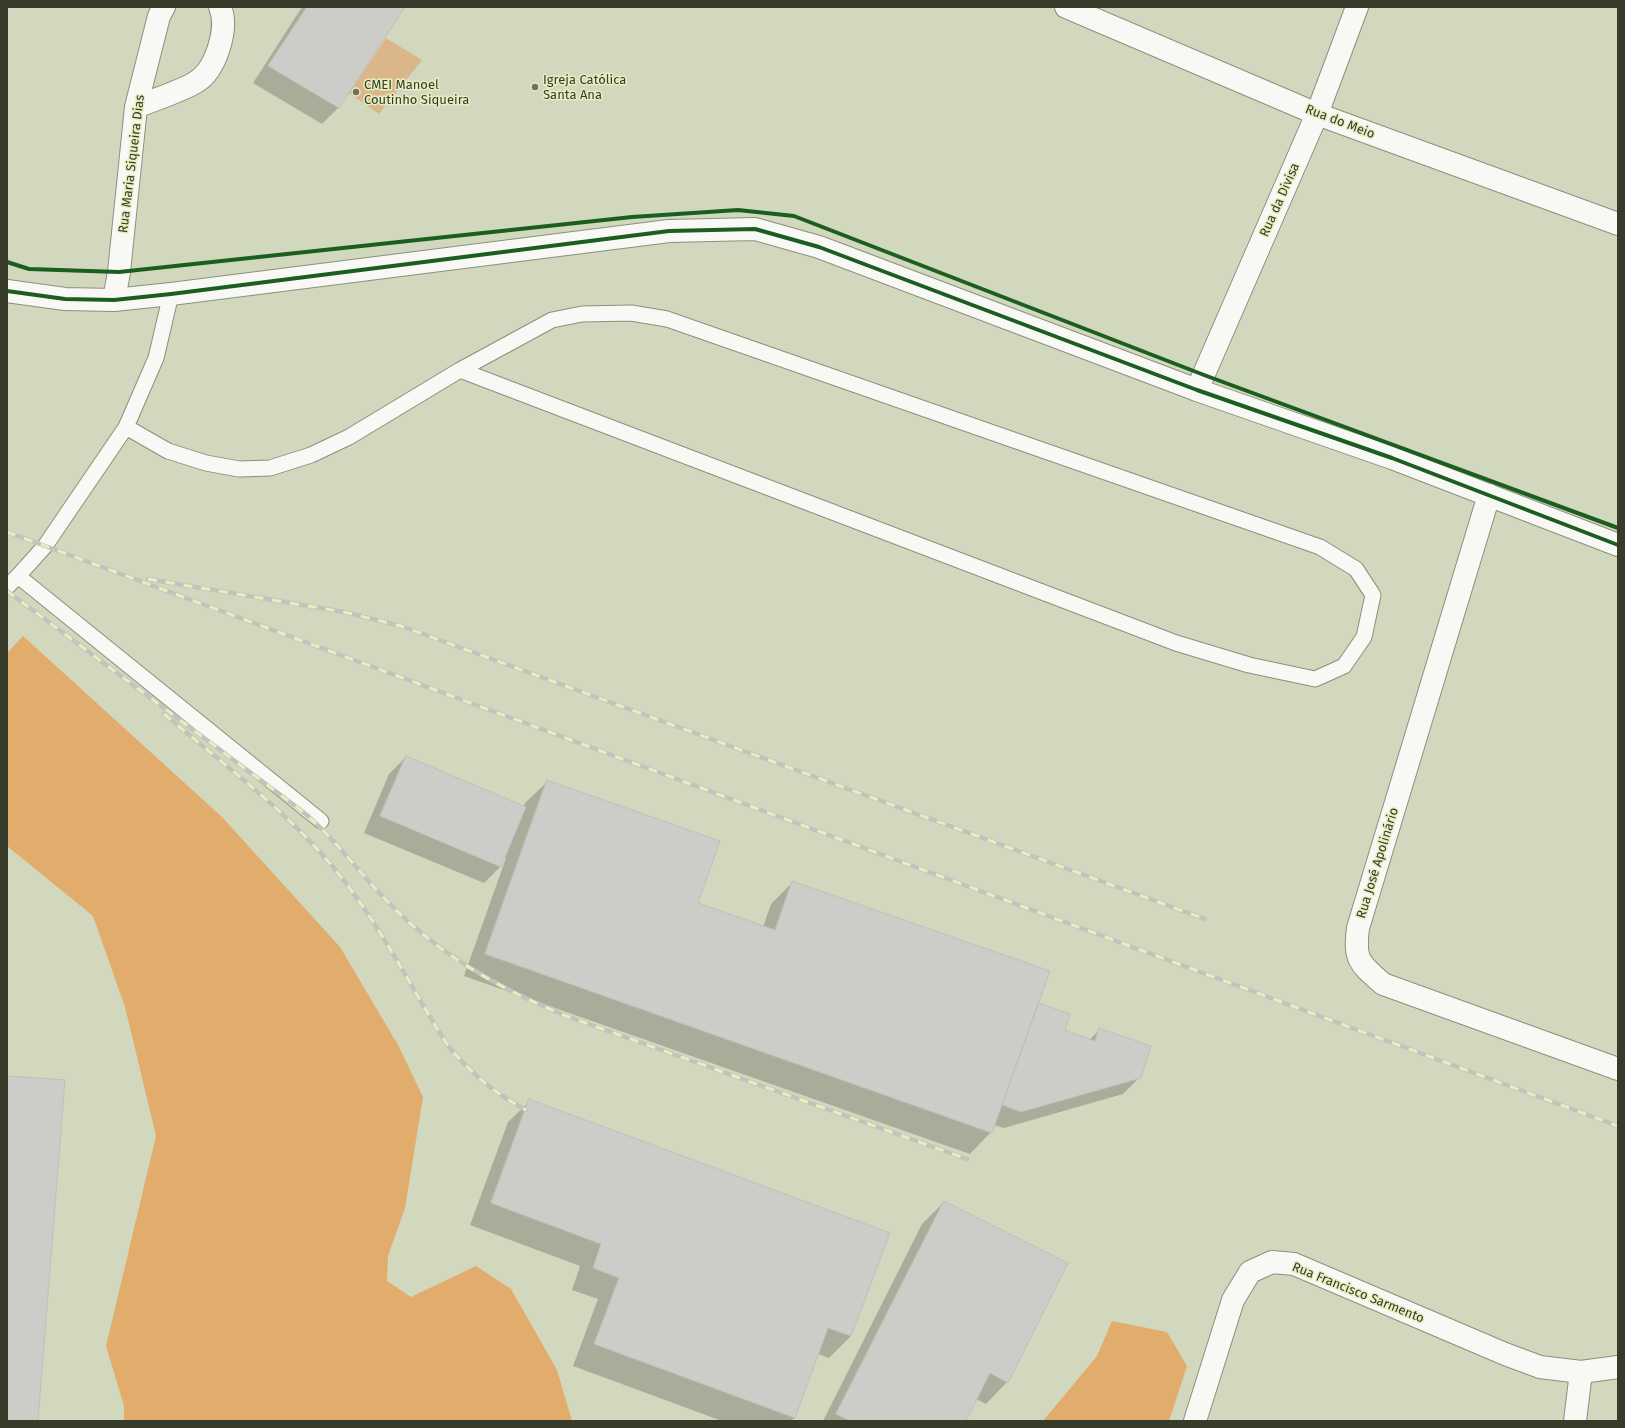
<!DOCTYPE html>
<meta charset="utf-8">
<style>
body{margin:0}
#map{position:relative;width:1625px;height:1428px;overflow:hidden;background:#d2d8be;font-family:"Fira Sans",sans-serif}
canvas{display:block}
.frame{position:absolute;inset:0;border:8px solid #373b29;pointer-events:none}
</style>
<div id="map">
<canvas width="1625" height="1428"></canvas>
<div class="frame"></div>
</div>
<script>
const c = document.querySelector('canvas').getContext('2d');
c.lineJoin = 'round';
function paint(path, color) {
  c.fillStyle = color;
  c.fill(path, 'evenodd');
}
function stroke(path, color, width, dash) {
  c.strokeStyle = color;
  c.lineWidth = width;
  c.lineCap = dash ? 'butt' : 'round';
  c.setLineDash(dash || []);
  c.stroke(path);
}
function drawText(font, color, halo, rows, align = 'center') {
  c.font = font + ' "Fira Sans",sans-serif';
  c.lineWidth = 3;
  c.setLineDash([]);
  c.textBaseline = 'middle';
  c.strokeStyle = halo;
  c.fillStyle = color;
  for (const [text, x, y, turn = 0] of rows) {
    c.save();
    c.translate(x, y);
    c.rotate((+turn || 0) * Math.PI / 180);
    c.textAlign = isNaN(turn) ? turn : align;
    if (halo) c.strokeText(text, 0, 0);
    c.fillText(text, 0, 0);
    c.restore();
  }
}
paint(new Path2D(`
 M386,38L422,60L379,114L349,93Z`), '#dcb68b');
paint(new Path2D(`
 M23,636L222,817L340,947L398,1045L423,1097L405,1208L388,1256L387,1281L411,1297L476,1266L511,1289L557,1370L572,1421H124V1406L106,1346L156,1136L125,1007L93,916L7,846V653Z
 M1112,1321L1167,1332L1187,1366L1169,1421H1043L1097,1356Z`), '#e1ac6c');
paint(new Path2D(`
 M302,7H404L338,108L322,124L253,83Z
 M406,757L524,807L525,803L547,782L697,903L763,927L771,904L793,882L1038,1004L1069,1014L1063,1031L1089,1040L1100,1030L1140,1077L1123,1094L1004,1128L994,1125L991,1132L970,1154L464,976L506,858L504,857L500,867L484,883L364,833L389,774Z
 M530,1101L851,1336L829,1358L818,1354L794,1418L791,1421H722L573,1366L598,1299L572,1290L580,1266L470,1225L508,1122Z
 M944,1202L1007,1382L986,1404L976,1399L965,1421H823L922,1224Z`), '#0003');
const building = new Path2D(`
 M307,7H405L339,108L268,66Z
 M406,756L526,807L501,867L380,816Z
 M547,780L720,841L698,903L775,930L792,881L1050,971L992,1133L485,954Z
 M1039,1003L1070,1014L1065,1030L1095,1041L1099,1028L1151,1046L1141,1078L1021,1112L1002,1105Z
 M7,1076L65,1080L38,1421H7Z
 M529,1099L890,1233L851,1336L828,1328L795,1418L594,1344L619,1278L593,1268L601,1244L491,1203Z
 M944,1201L1068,1263L1008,1383L990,1373L966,1421H850L836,1414Z`);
paint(building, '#ccccc9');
stroke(building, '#bebfbb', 1);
const service = new Path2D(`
 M126,427L168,451L206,463L239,469L270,468L311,455L349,437L460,370L552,320L582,314L631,313L667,319L1320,547L1356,569L1373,595L1364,637L1344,666L1315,679L1249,665L1176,643L460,370
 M18,576L45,546L126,427L156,358L171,294
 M7,587L18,576L321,821`);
const minor = new Path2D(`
 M1066,7L1317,114L1618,224
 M136,107C153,100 182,91 196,82C216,70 229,28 220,7
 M114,300L119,272L136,107L159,16L164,7
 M1197,390L1317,114L1357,7
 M1489,495L1358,928C1354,960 1359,963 1383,984L1618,1069
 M1195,1421L1233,1300L1250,1272L1272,1262L1294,1264L1505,1354L1540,1367L1581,1372L1618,1367
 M1575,1421L1581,1372`);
const tertiary = new Path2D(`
 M7,291L65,299L114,300L171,294L669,231L755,229L819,247L1197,390L1392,458L1618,545`);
stroke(service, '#8c8f7c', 17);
stroke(minor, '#8c8f7c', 24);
stroke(tertiary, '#8c8f7c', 24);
stroke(service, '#f8f9f5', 15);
stroke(minor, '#f8f9f5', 22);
stroke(tertiary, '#f8f9f5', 22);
const rail = new Path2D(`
 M7,532L1618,1126
 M148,579L344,612L401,626L1205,919
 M7,591L302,811C336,839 361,876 392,906C441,956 502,990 566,1016L967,1159
 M164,714C228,768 298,819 348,886C386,936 414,993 448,1046C472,1074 493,1092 526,1110`);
stroke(rail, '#c2c4bc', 4.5);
stroke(rail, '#e5efc0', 3, [9]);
stroke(new Path2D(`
 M7,262L29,269L119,272L632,217L738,210L794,216L1204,375L1618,528
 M7,291L65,299L114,300L171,294L669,231L755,229L819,247L1197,390L1392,458L1618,545`), '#1b5e20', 4);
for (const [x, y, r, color] of [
 [535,87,4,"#6d725d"],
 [356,92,4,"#6d725d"]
]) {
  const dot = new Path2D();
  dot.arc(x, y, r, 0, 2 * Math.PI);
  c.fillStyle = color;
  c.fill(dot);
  stroke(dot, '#e5efc0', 1.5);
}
drawText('13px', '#373b29', '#e5efc0', [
 ["Igreja Católica",543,80],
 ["Santa Ana",543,95],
 ["CMEI Manoel",364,85],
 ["Coutinho Siqueira",364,100]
], 'left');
drawText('13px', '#373b29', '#e5efc0', [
 ["Rua do Meio",1340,122,21],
 ["Rua Maria Siqueira Dias",132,164,-83],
 ["Rua da Divisa",1280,200,-66],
 ["Rua José Apolinário",1378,863,-73],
 ["Rua Francisco Sarmento",1358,1293,22]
]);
</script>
